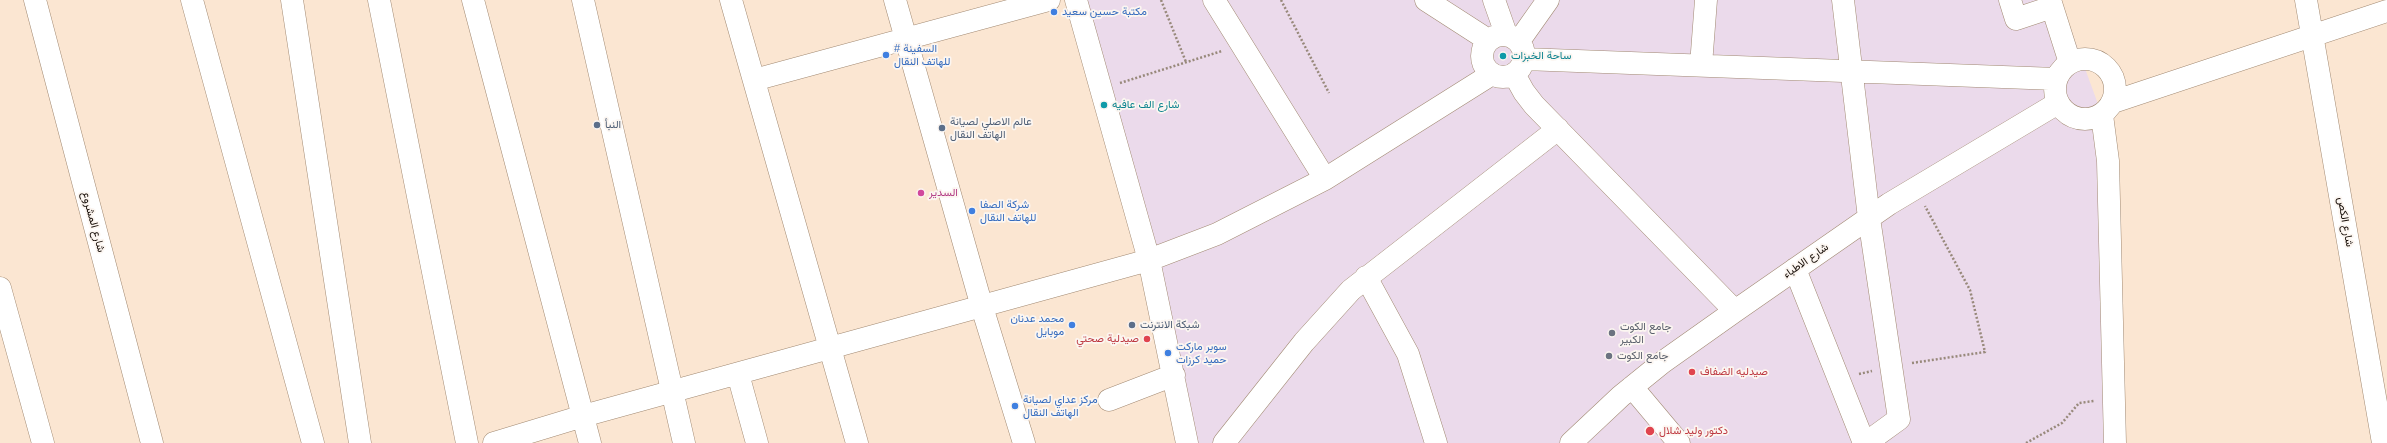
<!DOCTYPE html>
<meta charset="utf-8">
<style>
body{margin:0}
canvas{display:block;background:#fbe6d2}
</style>
<canvas width="2387" height="443"></canvas>
<script>
const c = document.querySelector('canvas').getContext('2d');
c.lineJoin = 'round';
function paint(path, color) {
  c.fillStyle = color;
  c.fill(path, 'evenodd');
}
function stroke(path, color, width, dash) {
  c.strokeStyle = color;
  c.lineWidth = width;
  c.lineCap = dash ? 'butt' : 'round';
  c.setLineDash(dash || []);
  c.stroke(path);
}
function drawText(font, color, halo, rows, align = 'center') {
  c.font = font + ' Arial,Vazirmatn,sans-serif';
  c.lineWidth = 3.5;
  c.setLineDash([]);
  c.textBaseline = 'middle';
  c.strokeStyle = halo;
  c.fillStyle = color;
  for (const [text, x, y, turn = 0] of rows) {
    c.save();
    c.translate(x, y);
    c.rotate((+turn || 0) * Math.PI / 180);
    c.textAlign = isNaN(turn) ? turn : align;
    if (halo) c.strokeText(text, 0, 0);
    c.fillText(text, 0, 0);
    c.restore();
  }
}
paint(new Path2D(`
 M1073,0H2060L2102,115L2114,443H1185Z`), '#ebdaeb');
const minor = new Path2D(`
 M35,0L152,443
 M192,0L313,443
 M292,0L360,443
 M379,0L467,443
 M473,0L590,443
 M583,0L684,443
 M731,0L857,443
 M895,0L982,307L1024,443
 M1076,0L1149,260L1187,443
 M1214,0L1325,179
 M1426,0L1488,40
 M1494,0L1506,34
 M1843,0L1869,218L1899,419L1866,443
 M2010,0L2016,19L2052,7
 M2050,0L2070,63
 M2306,0L2383,443
 M1482 56a21 21 0 1 1 42 0a21 21 0 1 1-42 0Z
 M1519,41L1548,0
 M2055 89a30 30 0 1 1 60 0a30 30 0 1 1-60 0Z
 M1524,59L2056,79
 M1701,65L1706,0
 M1514,74L1524,92L1534,105L1735,311
 M754,80L1049,0
 M2113,102L2387,11
 M2102,115L2108,161L2115,443
 M1795,269L1864,443
 M1366,277L1408,354L1436,443
 M0,288L43,443
 M738,374L757,443
 M1632,387L1679,443
 M1109,400L1174,375
 M494,443L583,416L1149,260L1217,234L1325,179L1492,74
 M1224,443L1304,342L1351,290L1558,129
 M1571,443L1621,396L1663,362L1735,311L1889,204L2058,103`);
stroke(minor, '#a28a73', 23);
stroke(new Path2D(`
 M1161,0L1186,62
 M1281,0L1329,93
 M1120,83L1222,51
 M1912,363L1985,352L1970,290L1925,206
 M1859,374L1872,371
 M2026,443L2062,423L2079,403L2094,401`), '#98897b', 2.5, [2, 2]);
stroke(minor, '#fff', 22);
for (const [x, y, r, color] of [
 [1054,12,4,"#3f7fe0"],
 [886,55,4,"#3f7fe0"],
 [1503,56,4,"#0f9aa8"],
 [1104,105,4,"#0f9aa8"],
 [597,125,4,"#5c6f8a"],
 [942,128,4,"#5c6f8a"],
 [921,193,4,"#d1479c"],
 [972,211,4,"#3f7fe0"],
 [1072,325,4,"#3f7fe0"],
 [1132,325,4,"#5c6f8a"],
 [1612,333,4,"#6b7280"],
 [1147,339,4,"#e0444e"],
 [1168,353,4,"#3f7fe0"],
 [1609,356,4,"#6b7280"],
 [1692,372,4,"#e0444e"],
 [1015,406,4,"#3f7fe0"],
 [1650,431,5,"#e0444e"]
]) {
  const dot = new Path2D();
  dot.arc(x, y, r, 0, 2 * Math.PI);
  c.fillStyle = color;
  c.fill(dot);
  stroke(dot, '#fcf6f1', 1.5);
}
drawText('11px', '#366cbe', '#fcf6f1', [
 ["مكتبة حسين سعيد",1062,12],
 ["# السفينة",894,49],
 ["للهاتف النقال",894,62],
 ["شركة الصفا",980,205],
 ["للهاتف النقال",980,218],
 ["محمد عدنان",1064,319,"right"],
 ["موبايل",1064,332,"right"],
 ["سوبر ماركت",1176,347],
 ["حميد كرزات",1176,360],
 ["مركز عداي لصيانة",1023,400],
 ["الهاتف النقال",1023,413]
], 'left');
drawText('11px', '#0d838f', '#fcf6f1', [
 ["ساحة الخبزات",1511,56],
 ["شارع الف عافيه",1112,105]
], 'left');
drawText('11px', '#4e5e75', '#fcf6f1', [
 ["عالم الاصلي لصيانة",950,122],
 ["الهاتف النقال",950,135],
 ["النبأ",605,125],
 ["شبكة الانترنت",1140,325]
], 'left');
drawText('11px', '#b23c85', '#fcf6f1', [
 ["السدير",929,193]
], 'left');
drawText('11px', '#130a04', '#fcf6f1', [
 ["شارع المشروع",93,222,75],
 ["شارع الكص",2345,222,80],
 ["شارع الاطباء",1806,261,-35]
]);
drawText('11px', '#5b616d', '#fcf6f1', [
 ["جامع الكوت",1620,327],
 ["الكبير",1620,340],
 ["جامع الكوت",1617,356]
], 'left');
drawText('11px', '#be3a42', '#fcf6f1', [
 ["صيدلية صحتي",1139,339,"right"],
 ["صيدليه الضفاف",1700,372],
 ["دكتور وليد شلال",1659,431]
], 'left');
</script>
